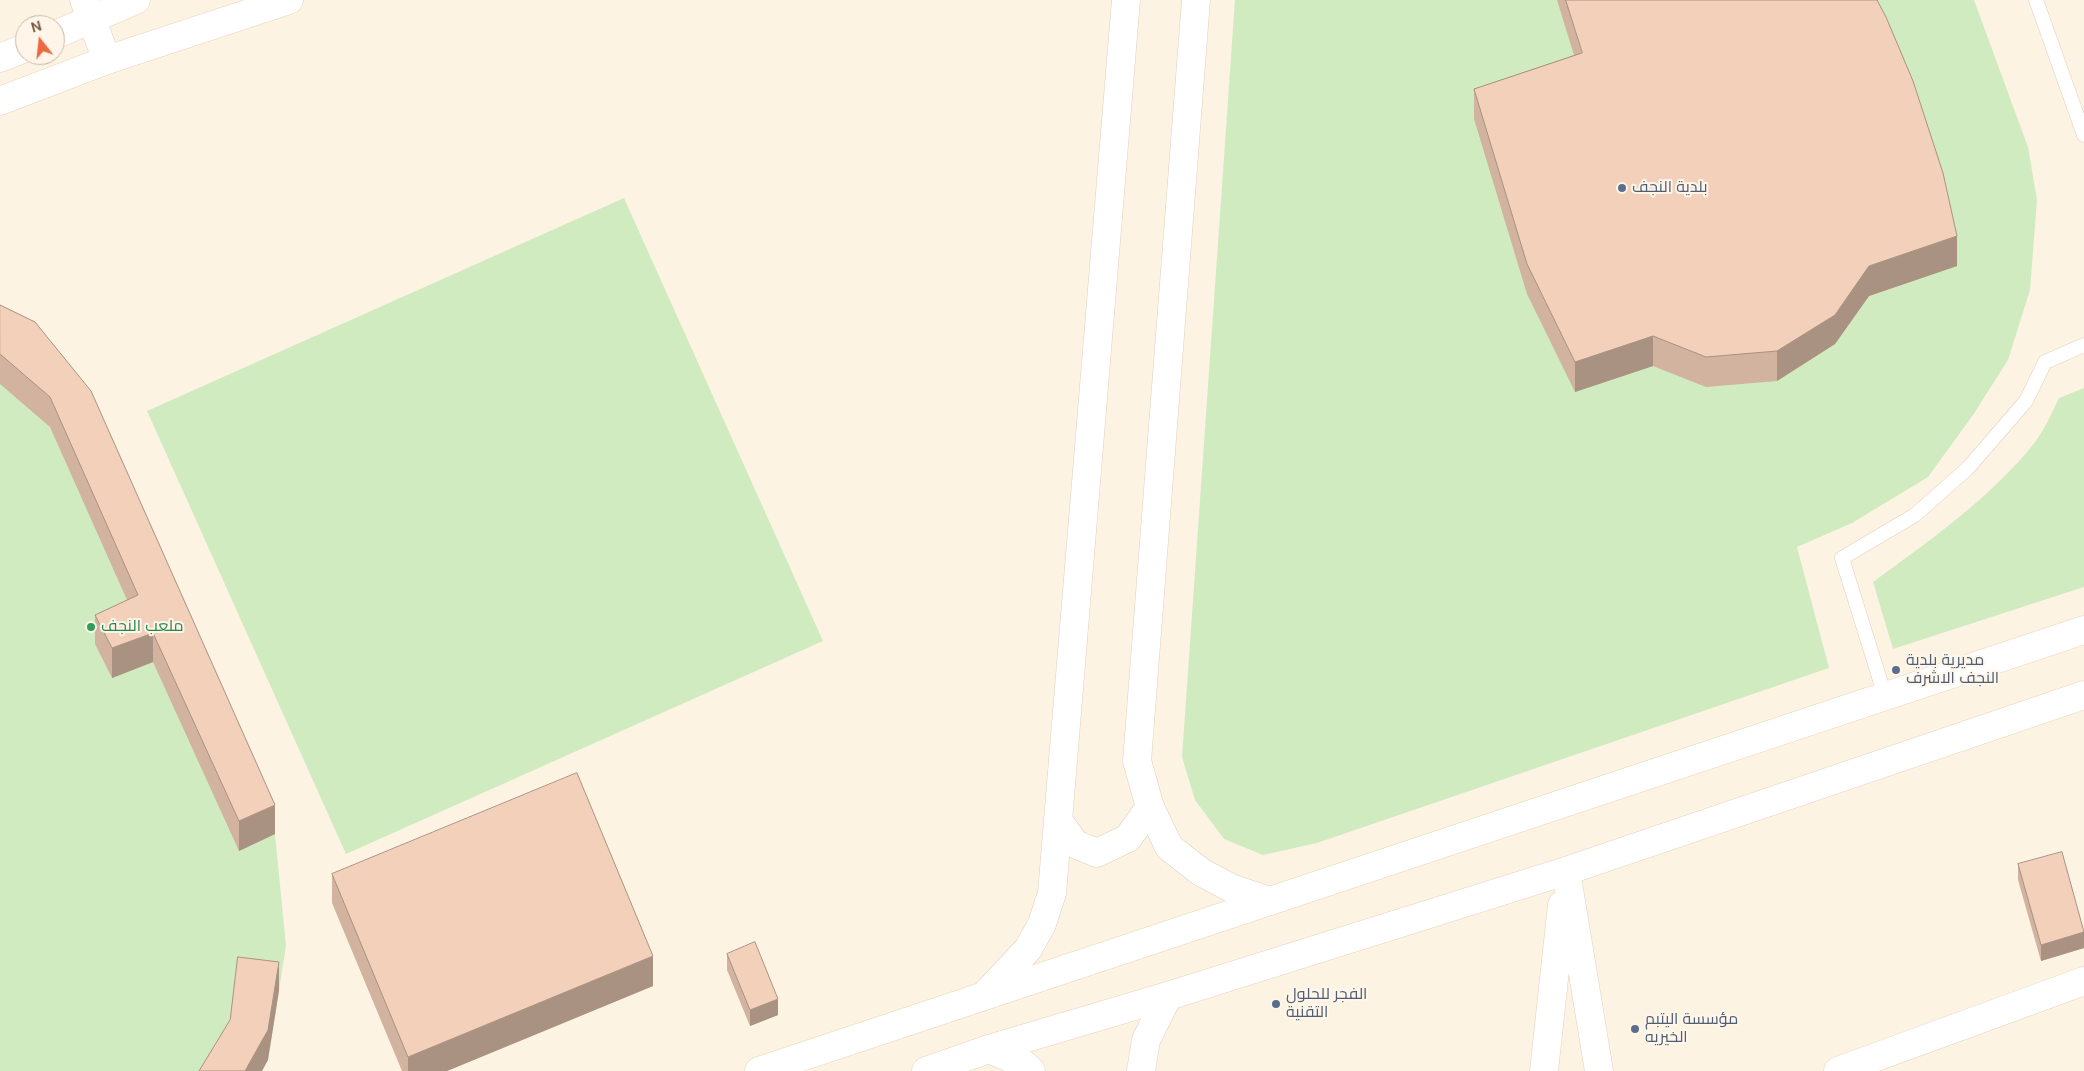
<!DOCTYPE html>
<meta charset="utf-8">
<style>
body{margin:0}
#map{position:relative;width:2084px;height:1071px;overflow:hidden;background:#fdf3e2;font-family:"DM Sans",sans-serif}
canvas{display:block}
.north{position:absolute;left:15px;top:15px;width:50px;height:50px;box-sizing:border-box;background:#fff6e9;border:1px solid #c8b7a9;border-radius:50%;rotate:344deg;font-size:14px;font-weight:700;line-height:20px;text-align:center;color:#755848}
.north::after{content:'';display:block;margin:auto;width:18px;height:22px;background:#eb6a43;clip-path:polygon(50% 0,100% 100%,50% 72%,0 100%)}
</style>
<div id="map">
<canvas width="2084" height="1071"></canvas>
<div class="north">N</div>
</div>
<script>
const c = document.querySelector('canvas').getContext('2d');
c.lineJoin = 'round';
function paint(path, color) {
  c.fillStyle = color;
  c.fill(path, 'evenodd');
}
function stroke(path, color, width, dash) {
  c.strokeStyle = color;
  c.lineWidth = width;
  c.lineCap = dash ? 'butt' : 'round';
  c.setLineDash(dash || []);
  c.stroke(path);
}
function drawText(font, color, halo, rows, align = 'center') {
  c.font = font + ' "DM Sans",Cairo,sans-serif';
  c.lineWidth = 4;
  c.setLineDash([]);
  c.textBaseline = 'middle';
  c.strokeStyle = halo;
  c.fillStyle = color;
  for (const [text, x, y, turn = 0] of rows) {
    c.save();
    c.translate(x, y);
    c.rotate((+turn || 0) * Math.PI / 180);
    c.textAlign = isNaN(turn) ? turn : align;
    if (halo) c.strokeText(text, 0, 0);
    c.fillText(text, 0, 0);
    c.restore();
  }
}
paint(new Path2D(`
 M1235,0H1974L2028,147L2037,200L2030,290L2008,360L1973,415L1928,477L1852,523L1797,547L1829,668L1317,843L1263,855L1224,839L1195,800L1182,757Z
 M624,198L823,641L346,854L147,411Z
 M0,334L91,420L275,834L286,946L268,1060L262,1071H0Z
 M2084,388V587L1893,649L1873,582C1929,541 1992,497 2035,442C2045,429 2052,412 2059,398Z`), '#d1ebc0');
const lane = new Path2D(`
 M2036,0L2084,135
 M1885,696L1842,558L1915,515L1968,468L2026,401L2045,362L2084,345`);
const street = new Path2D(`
 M84,0L107,60
 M1196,0L1137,761L1150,807L1169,847L1201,872L1231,888L1269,901
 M1058,820L1075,844L1097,853L1128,838L1150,807
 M1566,871L1599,1071
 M984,996L1028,949L1042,924L1052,893L1126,0
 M989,1049L1024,1064L1031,1071
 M1141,1071L1146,1040L1168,996
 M1544,1071L1562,905
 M1838,1071L2084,981`);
const secondary = new Path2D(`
 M55,35L136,0
 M0,58L25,48
 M0,101L107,60L289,0
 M759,1071L2084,630
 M926,1071L989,1049L1168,996L1566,871L2084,695`);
stroke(lane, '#e1cfbe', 15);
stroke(street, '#e1cfbe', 29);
stroke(secondary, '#e9d2bd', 29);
stroke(lane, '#fff', 14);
stroke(street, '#fff', 28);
stroke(secondary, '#fff', 28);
paint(new Path2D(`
 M1557,0H1877L1957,266L1869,296L1835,344L1777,381L1706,387L1653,366L1575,392L1527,294L1474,119V89L1574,55Z
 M0,305L35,322L275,834L239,851L153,662L112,678L95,644V615L127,600L50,427L0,384Z
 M2018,864L2084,931V948L2041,961L2018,880Z
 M332,874L653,986L447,1071H402L332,903Z
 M727,954L778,1015L750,1026L727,970Z`), '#d1b39f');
paint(new Path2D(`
 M1957,236V266L1869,296L1835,344L1777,381V351L1869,266Z
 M1653,336V366L1575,392V362Z
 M153,633V662L112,678V648Z
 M275,805V834L239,851V821Z
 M2084,932V948L2041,961V945Z
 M653,956V986L447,1071H408V1057Z
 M279,962V991L268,1060L262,1071H245Z
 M778,999V1015L750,1026V1010Z`), '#aa9282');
const building = new Path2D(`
 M1566,0H1877L1886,17L1913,81L1943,173L1957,236L1869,266L1835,315L1777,351L1706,357L1653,336L1575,362L1527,264L1474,89L1582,53Z
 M0,305L35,322L91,391L275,805L239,821L153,633L112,648L95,615L138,595L50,397L0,354Z
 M577,773L653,956L408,1057L332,874Z
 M2062,852L2084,932L2041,945L2018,864Z
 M755,942L778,999L750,1010L727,954Z
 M238,957L279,962L268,1030L245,1071H199L230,1020Z`);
paint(building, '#f3d0b9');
stroke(building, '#aa9282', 1);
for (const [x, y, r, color] of [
 [1622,188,5,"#5c6f8a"],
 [91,627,5,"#2e9e5b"],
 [1896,670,5,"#5c6f8a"],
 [1276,1004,5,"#5c6f8a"],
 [1635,1029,5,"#5c6f8a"]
]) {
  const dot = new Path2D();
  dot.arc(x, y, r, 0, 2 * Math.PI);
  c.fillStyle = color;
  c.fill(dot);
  stroke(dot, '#fff6e9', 2);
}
drawText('16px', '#4e5e75', '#fff6e9', [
 ["بلدية النجف",1632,188],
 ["مديرية بلدية",1906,661],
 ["النجف الاشرف",1906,679],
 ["الفجر للحلول",1286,995],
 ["التقنية",1286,1013],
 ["مؤسسة اليتبم",1645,1020],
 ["الخيريه",1645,1038]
], 'left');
drawText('16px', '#27864d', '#fff6e9', [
 ["ملعب النجف",101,627]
], 'left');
</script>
